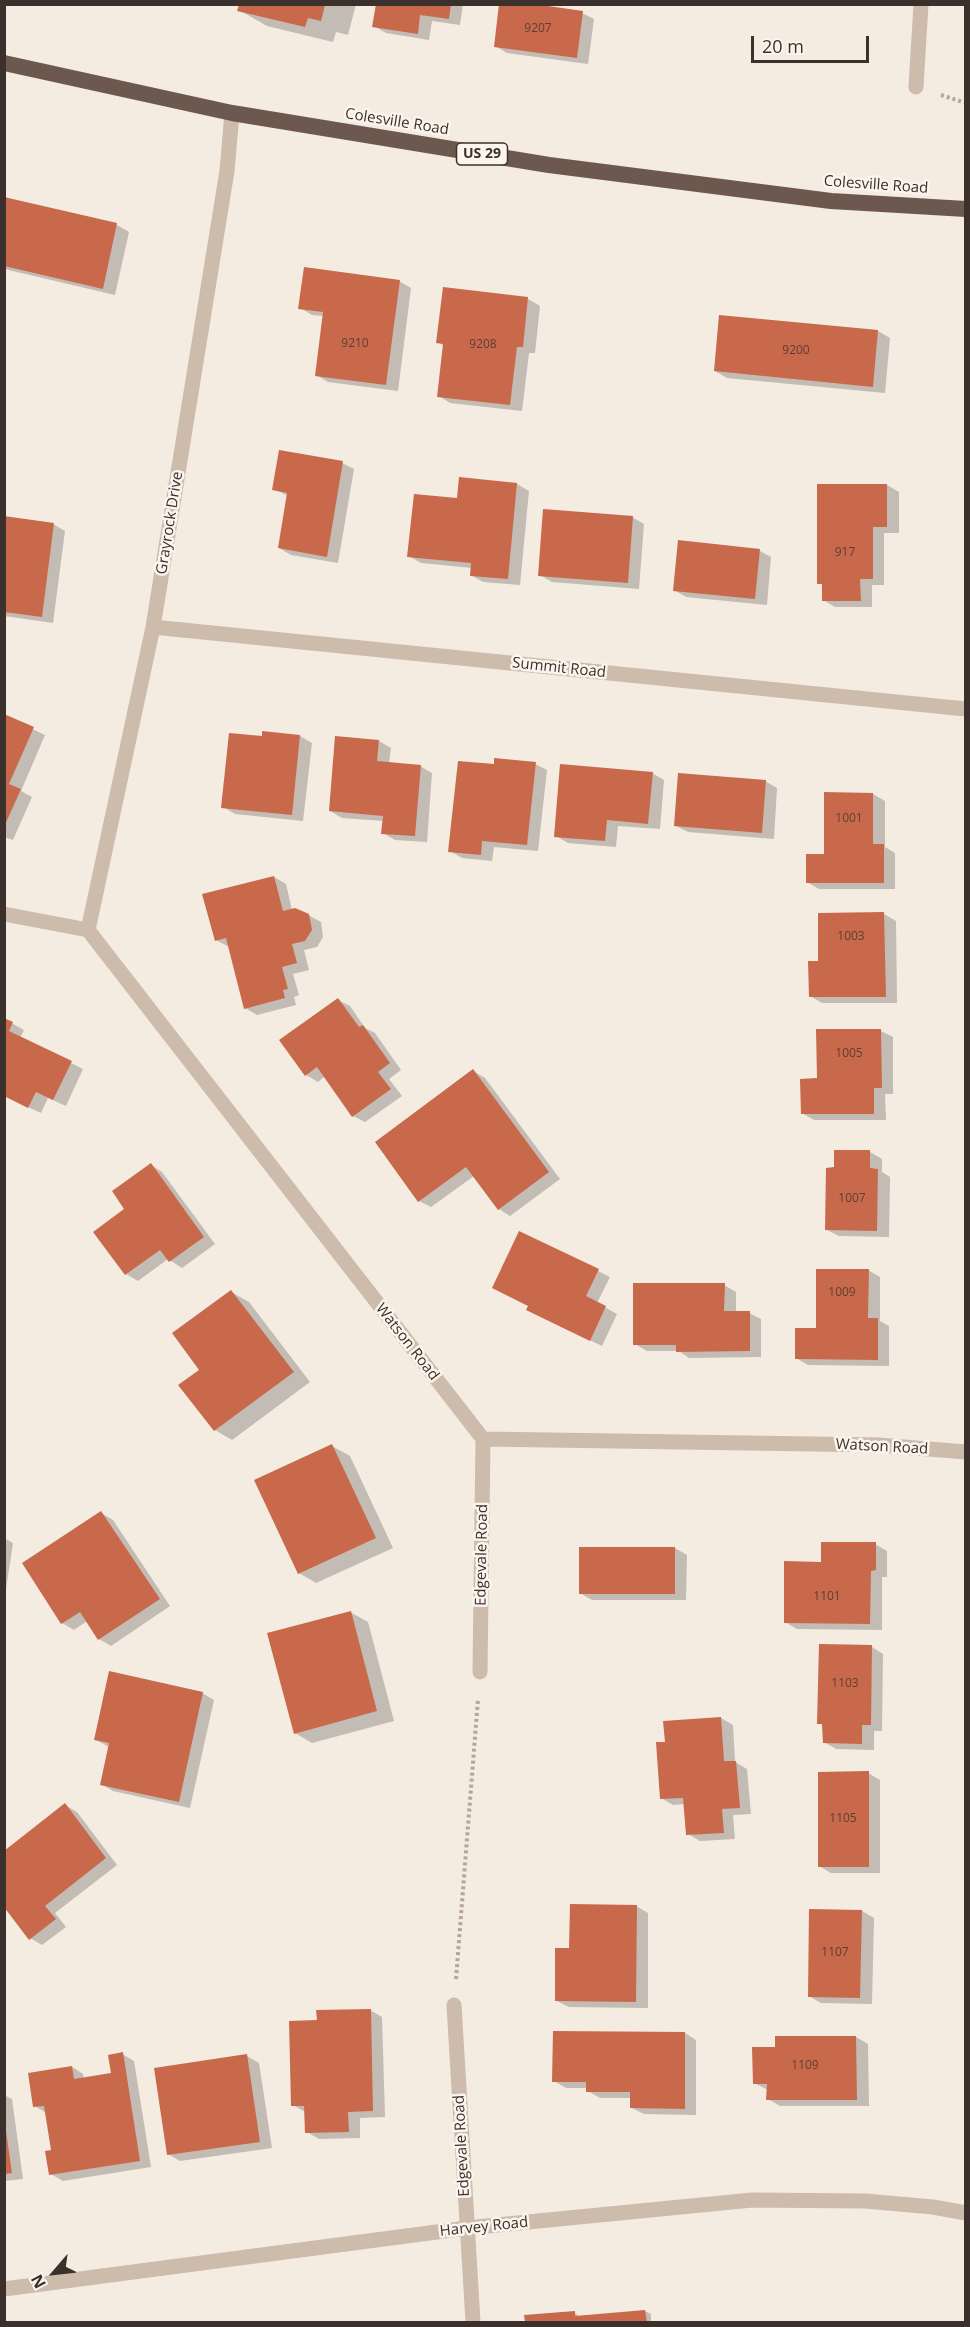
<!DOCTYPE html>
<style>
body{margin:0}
#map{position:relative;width:970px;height:2327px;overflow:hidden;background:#f4ebe1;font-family:"Open Sans",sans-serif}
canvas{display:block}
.frame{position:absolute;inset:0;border:6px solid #3b302b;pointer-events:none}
.north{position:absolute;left:24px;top:2243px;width:60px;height:60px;-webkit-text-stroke:4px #fbf5ee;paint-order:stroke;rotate:242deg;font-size:16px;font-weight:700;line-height:24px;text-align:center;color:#3b302b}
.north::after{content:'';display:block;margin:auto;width:21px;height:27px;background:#3b302b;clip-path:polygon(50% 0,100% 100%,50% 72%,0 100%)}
.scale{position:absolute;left:751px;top:36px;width:118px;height:27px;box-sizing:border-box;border:3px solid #3b302b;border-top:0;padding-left:8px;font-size:18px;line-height:21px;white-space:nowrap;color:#3b302b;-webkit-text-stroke:4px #fbf5ee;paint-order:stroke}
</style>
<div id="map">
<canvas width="970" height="2327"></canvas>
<div class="frame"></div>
<div class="north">N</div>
<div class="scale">20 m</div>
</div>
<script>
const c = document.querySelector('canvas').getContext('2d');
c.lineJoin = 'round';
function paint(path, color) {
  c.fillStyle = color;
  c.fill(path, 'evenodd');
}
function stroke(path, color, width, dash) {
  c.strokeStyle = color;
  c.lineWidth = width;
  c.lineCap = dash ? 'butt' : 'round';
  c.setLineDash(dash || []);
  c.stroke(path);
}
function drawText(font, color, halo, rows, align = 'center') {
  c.font = font + ' "Open Sans",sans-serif';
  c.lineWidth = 5;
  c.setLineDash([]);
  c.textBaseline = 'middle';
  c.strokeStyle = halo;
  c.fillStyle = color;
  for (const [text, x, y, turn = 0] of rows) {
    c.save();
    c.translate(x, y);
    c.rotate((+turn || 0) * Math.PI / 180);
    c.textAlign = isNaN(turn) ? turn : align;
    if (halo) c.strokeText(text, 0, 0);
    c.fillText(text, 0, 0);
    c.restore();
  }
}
paint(new Path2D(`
 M240,4H356L348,35L336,32L333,42L267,26L239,10Z
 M373,4H463L460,25L432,21L429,40L386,33L374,26L377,7Z
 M582,13L594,19L588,64L507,53L495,46Z
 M5,199L117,225L129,232L115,295L4,269Z
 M399,281L411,288L398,391L328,382L316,375L324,316L312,315L300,308Z
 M444,289L528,299L540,306L535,353H529L522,411L450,403L439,396L444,346L438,342Z
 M878,331L890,338L885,393L727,378L715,371Z
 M342,463L354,469L338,563L291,555L279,548L288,496L274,489Z
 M460,479L517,484L529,491L520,585L483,582L471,575L472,568L421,563L409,556L459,499Z
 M819,485H887L899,492V533H884V585H872V607H835L823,600V585L818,583Z
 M632,517L644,524L639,589L552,582L540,575Z
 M4,518L53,524L65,531L53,623L4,616Z
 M760,551L771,557L767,605L686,597L674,590Z
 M4,716L45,735L21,791L32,797L13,840L4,837Z
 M300,736L312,743L303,821L235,814L223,807L263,737Z
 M379,741L391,748L389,763L420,766L432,773L427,842L395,840L383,833L384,821L342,818L330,811Z
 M535,764L547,770L538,851L494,847L492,861L462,858L450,851Z
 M652,773L664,780L660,829L618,826L616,847L568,843L556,836Z
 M765,781L777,788L774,839L688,832L676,826Z
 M873,794L885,801V847L895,853V889H819L807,882Z
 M274,877L286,884L292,910L308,915L321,922L323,937L317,947L304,950L309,970L293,974L299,995L294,997L296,1005L257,1015L245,1008L229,947L216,940Z
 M884,914L896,921L897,1003H822L810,996L820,962Z
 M338,1000L350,1006L365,1028L375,1033L401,1070L389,1079L402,1096L365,1122L353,1116L325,1076L318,1082L306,1075Z
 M4,1019L24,1030L20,1038L83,1069L66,1106L48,1098L41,1113L4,1096Z
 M881,1031L893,1037V1094H885L886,1120H814L802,1113L818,1079Z
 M473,1071L485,1078L560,1179L510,1216L499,1209L474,1176L431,1207L419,1201Z
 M870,1152L882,1159V1172L890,1177L889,1237L839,1236L827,1230L836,1169Z
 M151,1165L162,1172L215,1244L182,1268L168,1259L138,1281L126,1274L127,1209Z
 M868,1270L880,1277V1321L889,1326V1366L808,1365L796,1358Z
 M598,1271L610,1277L597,1303L617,1314L602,1346L540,1316Z
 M724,1285L736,1292V1313H749L761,1319V1357L689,1358L679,1351H647L635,1344Z
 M231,1292L249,1302L310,1382L232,1440L215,1430L202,1370Z
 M332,1446L350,1456L393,1548L316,1583L299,1573Z
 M101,1513L113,1520L170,1606L111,1646L99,1639L87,1621L74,1630L62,1623Z
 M4,1538L13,1543L6,1589H4Z
 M875,1544L887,1551V1577H882V1630L797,1629L785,1622L822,1563Z
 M675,1548L687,1555L686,1600H592L580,1593Z
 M350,1612L368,1622L394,1721L312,1743L295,1733Z
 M872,1647L883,1654L882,1731H874V1750L836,1749L824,1742V1726L819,1723Z
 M202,1693L214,1700L190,1808L113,1791L101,1784L109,1747L96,1740Z
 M721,1718L733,1725L735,1762L747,1769L751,1814L733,1815L735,1839L700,1841L688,1834L685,1804L673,1805L661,1798L666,1743Z
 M868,1773L880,1780V1873H831L819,1866Z
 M65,1805L77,1812L117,1865L55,1913L66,1927L42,1945L30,1938Z
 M636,1906L648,1913V2008L569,2007L557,2001L571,1950Z
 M862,1911L874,1918L872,2004L821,2003L809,1996Z
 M370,2010L382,2017L385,2117L360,2118V2138L319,2139L307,2132L305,2112L293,2105L318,2022Z
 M685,2033L696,2040V2115L644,2114L632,2108V2098H600L588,2091V2088H566L554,2081Z
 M856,2037L868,2044L869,2106H780L768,2099V2090L754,2083L776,2049V2038Z
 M122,2054L134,2061L151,2167L63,2181L51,2174L53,2151L46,2113L35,2106L72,2067L83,2074L84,2079L113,2074Z
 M247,2056L259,2063L272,2148L180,2161L168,2154Z
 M4,2095L12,2099L23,2179L4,2181Z
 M645,2311L651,2314V2322H526L525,2317L574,2312L580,2317Z`), '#0003');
paint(new Path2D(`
 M376,4H451L449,19L420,15L418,34L372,27Z
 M499,4H534L583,11L577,58L494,47Z
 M239,5H325L321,21L308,18L305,27L237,11Z
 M4,197L117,223L103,289L4,266Z
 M304,267L400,280L386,385L315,376L323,312L298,309Z
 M443,287L528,297L523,347H517L510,405L437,397L443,344L436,343Z
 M719,315L878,330L873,387L714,371Z
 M279,450L343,461L327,557L278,548L287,493L272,490Z
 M459,477L517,483L508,579L470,576L471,563L407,557L414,494L457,498Z
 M817,484H887V527H873V579H860L861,601H822V584H817Z
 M543,509L633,516L628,583L538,576Z
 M4,516L54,523L42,617L4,612Z
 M678,540L760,549L755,599L673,591Z
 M4,714L34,727L9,784L21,789L4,827Z
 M262,731L300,735L292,815L221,808L229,733L262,736Z
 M335,736L379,740L377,761L421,765L415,836L381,834L383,816L329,811Z
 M494,758L536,762L527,845L482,841L481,855L448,852L458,761L494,764Z
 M560,764L653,772L648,824L607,820L605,841L554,837Z
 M678,773L766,780L762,833L674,826Z
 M824,792L873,793V844H884V883H806V854H824Z
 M274,876L283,911L295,908L309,914L312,930L305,941L292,944L297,963L282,967L288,989L283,990L285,998L244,1009L226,938L215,941L202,894Z
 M884,912L886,997H809L808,961H818V913Z
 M338,998L359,1027L363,1025L390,1063L378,1072L391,1089L352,1117L317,1067L305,1076L279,1040Z
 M4,1018L13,1022L9,1031L72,1061L53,1100L36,1092L28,1108L4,1096Z
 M816,1029H881L882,1088H874V1114H801L800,1079L817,1078Z
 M473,1069L549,1172L498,1210L466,1167L418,1202L375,1142Z
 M834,1150H870V1168L878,1169L877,1231L825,1230L826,1168L834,1167Z
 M151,1163L204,1237L169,1262L160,1250L125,1275L93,1232L124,1209L112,1191Z
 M519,1231L599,1269L586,1296L606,1306L590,1341L526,1310L528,1306L492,1288Z
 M816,1269H869L868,1318H878V1360L795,1359V1328H816Z
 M633,1283H725L724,1311H750V1351L676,1352V1345H633Z
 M231,1290L294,1372L214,1431L178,1385L199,1370L172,1333Z
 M332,1444L376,1538L298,1574L254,1480Z
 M101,1511L160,1599L98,1640L80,1612L61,1624L22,1563Z
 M821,1542H876V1570L871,1571L870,1624L784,1623V1561L821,1562Z
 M579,1547H675V1594H579Z
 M351,1611L377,1711L294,1734L267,1633Z
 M819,1644L872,1645L871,1725H862V1744L823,1743L822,1724H817Z
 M109,1671L203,1692L179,1802L100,1785L109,1743L94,1740Z
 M721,1717L724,1761H736L740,1808L722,1809L724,1833L686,1835L683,1798L660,1799L656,1742H665L663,1721Z
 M869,1771V1867H818V1772Z
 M65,1803L106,1858L45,1906L56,1919L29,1940L4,1907V1851Z
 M570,1904L637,1905L636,2002L555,2001V1948H569Z
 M809,1909L862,1910L860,1998L808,1997Z
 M371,2009L373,2111L348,2112L349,2132L305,2133L304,2106H291L289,2021L317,2020L316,2010Z
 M553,2031L685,2032V2109L630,2108V2092H586V2082H552Z
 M775,2036H856L857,2100H766L767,2084H753L752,2047H775Z
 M123,2052L140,2161L49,2175L45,2151L51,2150L44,2106L33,2107L28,2073L72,2066L74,2079L111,2073L108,2055Z
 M247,2054L260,2142L167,2155L154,2068Z
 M6,2131L12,2173L4,2174V2132Z
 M645,2310L647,2322H525L524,2315L575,2311V2316Z`), '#c8694b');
stroke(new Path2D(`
 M941,95L966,103
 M456,1979L478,1699`), '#b9a596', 4, [3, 3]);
stroke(new Path2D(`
 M916,87L921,4
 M153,627L966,709
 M4,914L88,930L483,1439L879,1445L966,1452
 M88,930L153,627L227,171L232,113
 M480,1672L483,1439
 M454,2005L473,2322
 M4,2289L467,2228L752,2200L865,2201L933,2207L966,2213`), '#cdbbac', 15);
stroke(new Path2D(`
 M4,63L232,113L549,165L831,201L966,209`), '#6c584f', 16);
drawText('12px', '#5e3e33', null, [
 ["9207",538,29],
 ["9210",355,344],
 ["9208",483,345],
 ["9200",796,351],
 ["917",845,553],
 ["1001",849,819],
 ["1003",851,937],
 ["1005",849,1054],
 ["1007",852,1199],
 ["1009",842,1293],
 ["1101",827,1597],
 ["1103",845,1684],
 ["1105",843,1819],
 ["1107",835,1953],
 ["1109",805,2066]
]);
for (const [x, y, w] of [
 [482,154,51]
]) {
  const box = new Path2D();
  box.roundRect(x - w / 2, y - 11, w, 22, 4.5);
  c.fillStyle = '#fbf5ee';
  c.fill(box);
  stroke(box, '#3b302b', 1.5);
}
drawText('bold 14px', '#3b302b', null, [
 ["US 29",482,154]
]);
drawText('15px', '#3b302b', '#fbf5ee', [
 ["Colesville Road",397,122,9],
 ["Colesville Road",876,185,4],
 ["Grayrock Drive",170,523,-81],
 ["Summit Road",559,668,6],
 ["Watson Road",407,1342,52],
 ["Watson Road",882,1447,3],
 ["Edgevale Road",482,1555,-89],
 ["Edgevale Road",462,2146,-93],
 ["Harvey Road",484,2227,-6]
]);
</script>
